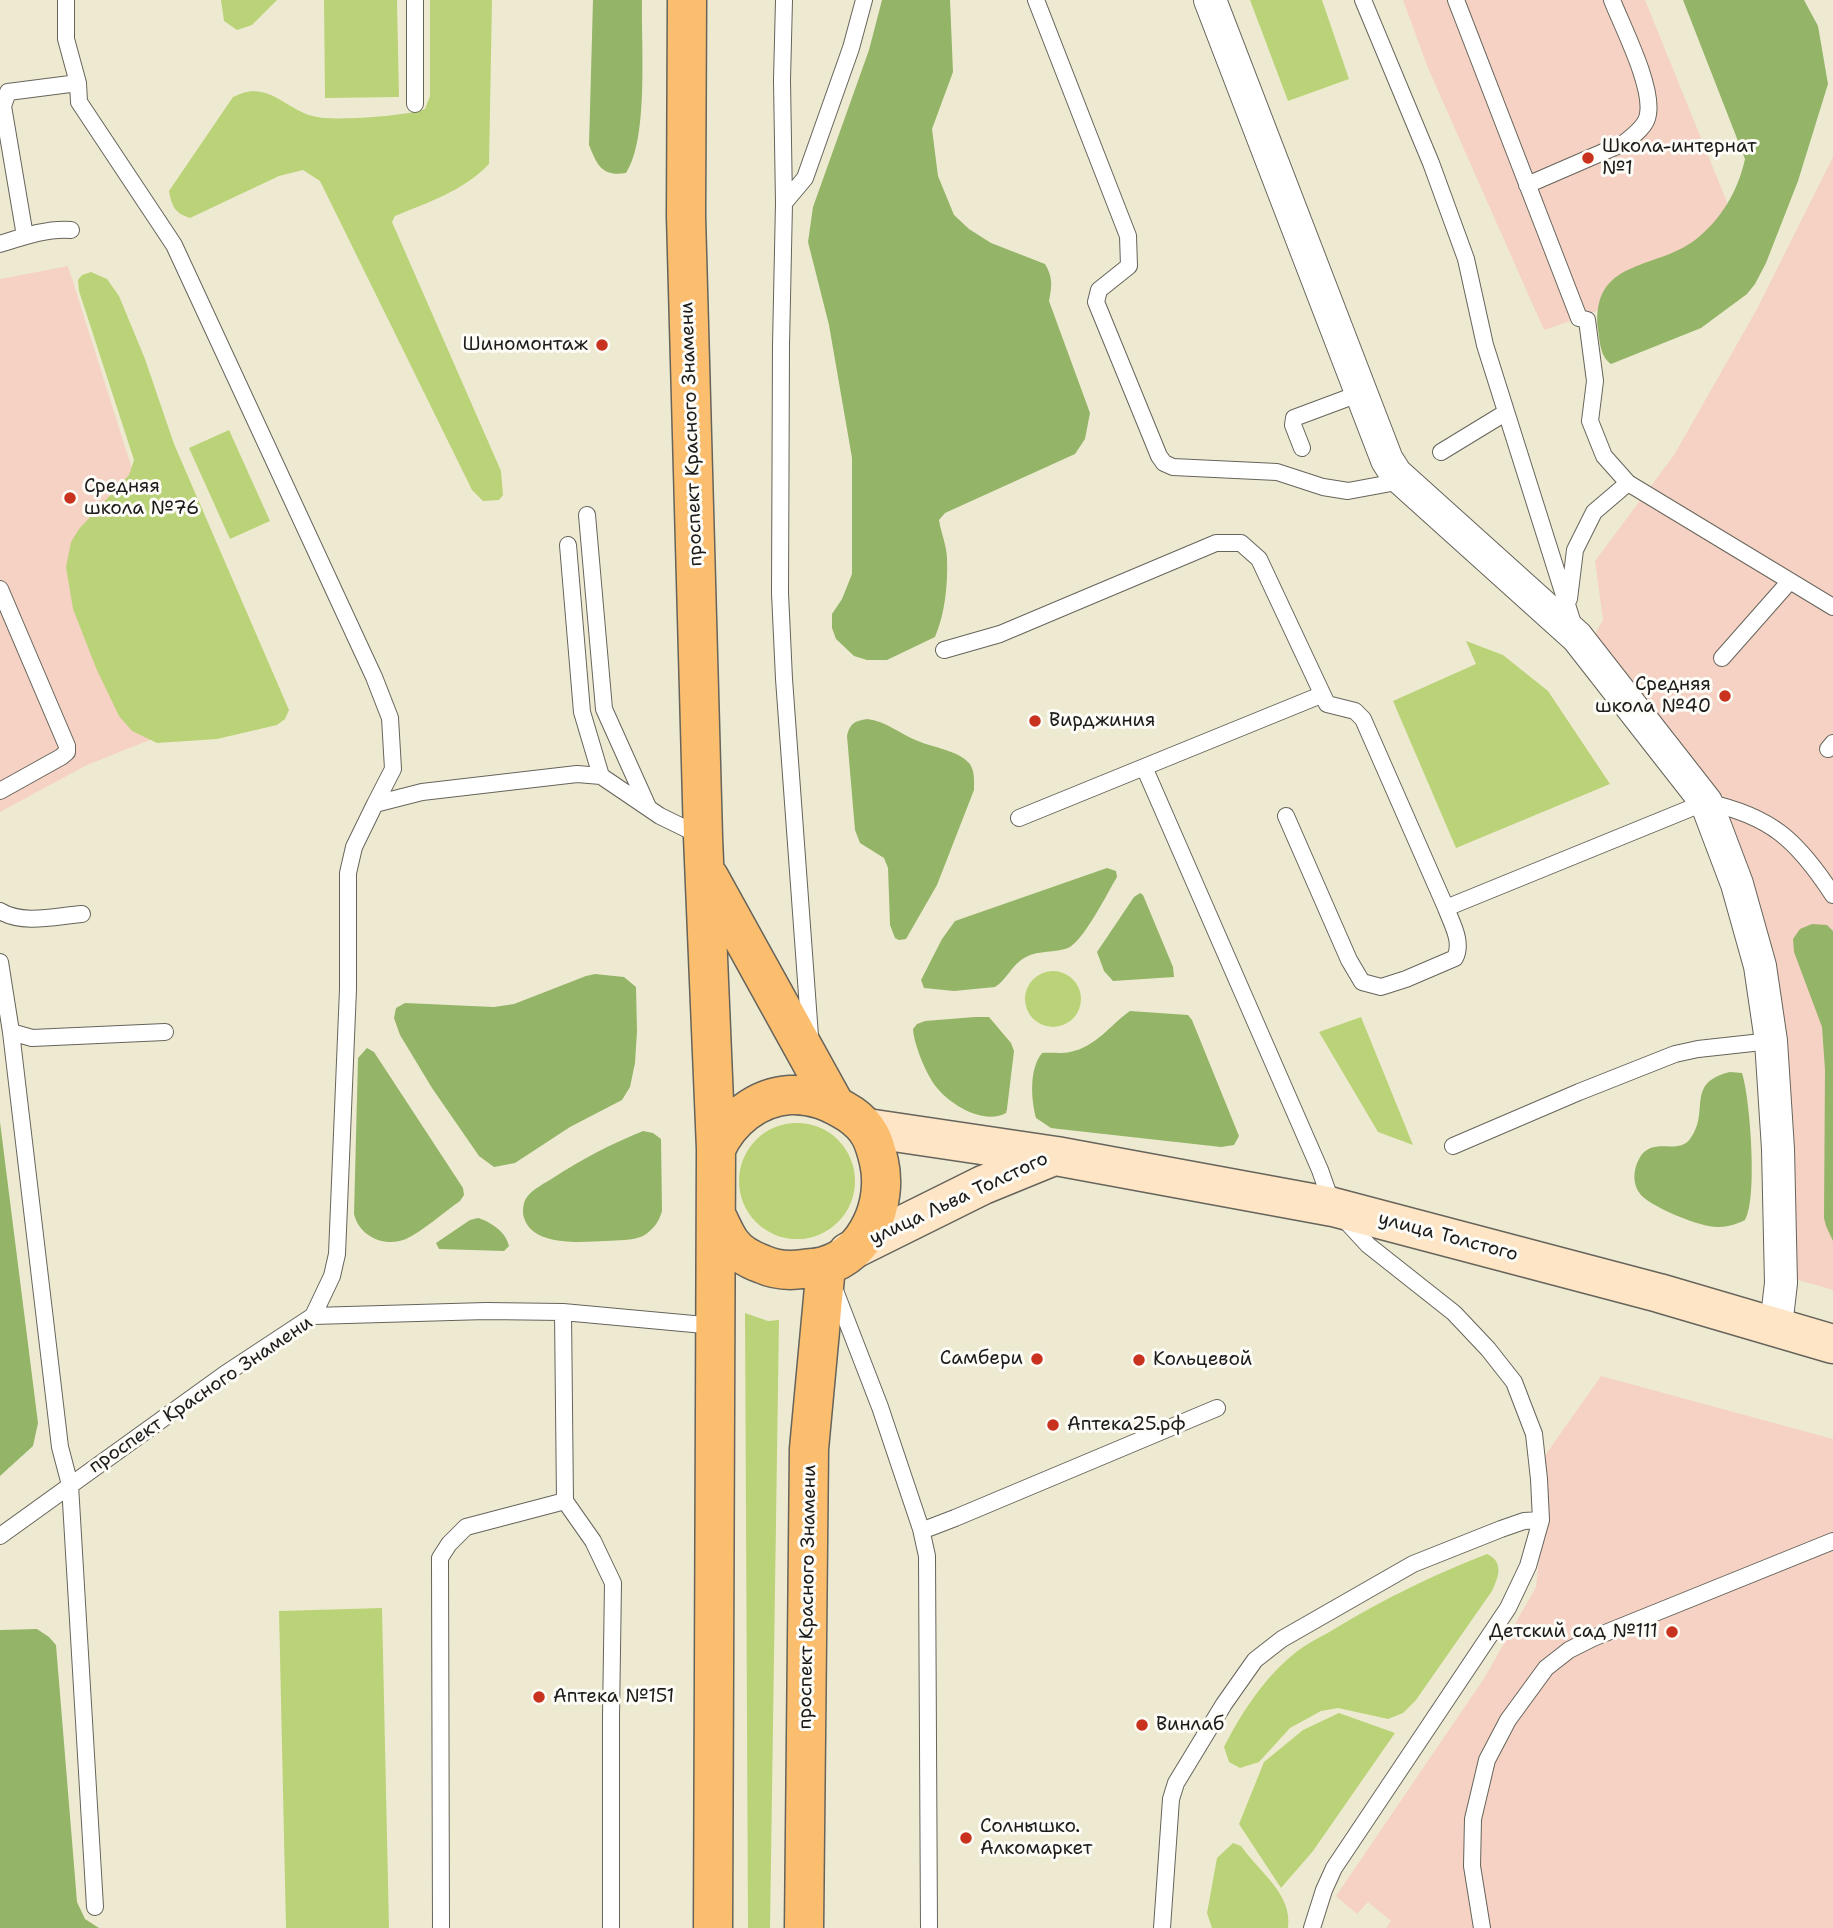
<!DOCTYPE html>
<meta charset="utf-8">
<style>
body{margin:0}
canvas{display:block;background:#eeead1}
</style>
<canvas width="1833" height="1928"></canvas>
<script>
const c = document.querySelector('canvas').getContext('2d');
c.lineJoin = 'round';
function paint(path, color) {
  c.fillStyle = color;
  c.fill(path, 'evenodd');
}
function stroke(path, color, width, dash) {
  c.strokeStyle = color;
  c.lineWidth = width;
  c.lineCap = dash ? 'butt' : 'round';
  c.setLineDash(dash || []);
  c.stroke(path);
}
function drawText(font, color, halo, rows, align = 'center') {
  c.font = font + ' "Shantell Sans",sans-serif';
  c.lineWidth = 6;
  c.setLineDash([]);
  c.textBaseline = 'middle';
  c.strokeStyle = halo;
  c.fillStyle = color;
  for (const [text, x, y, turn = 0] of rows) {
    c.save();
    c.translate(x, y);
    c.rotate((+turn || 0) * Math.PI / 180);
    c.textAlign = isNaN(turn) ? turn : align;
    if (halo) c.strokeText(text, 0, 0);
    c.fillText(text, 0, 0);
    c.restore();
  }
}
paint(new Path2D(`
 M1403,0H1645L1746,249L1579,318L1544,330L1428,68Z
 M1833,157V1290L1788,1277L1780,1043L1695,804L1583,655L1603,620L1595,561L1674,455L1757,309Z
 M68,266L210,716L87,765L0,812V279Z
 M1601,1376L1833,1439V1928H1386L1391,1921L1368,1902L1357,1914L1336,1896L1485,1677L1536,1587L1542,1528L1532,1474Z`), '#f5d2c3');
paint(new Path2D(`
 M221,0H277L252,25L237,30L224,21Z
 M324,0H397L399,97L325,98Z
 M430,0H492L489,164C463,191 429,202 395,216L392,222L501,471L503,495L499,500L483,501L472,490L320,181L303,170L279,176L190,218C175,213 172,207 169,191L233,97C269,78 285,111 317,117C337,121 407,116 425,109L430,96Z
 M1250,0H1322L1349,79L1288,101Z
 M91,272L107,279L119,296L145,359L174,444L289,710L285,719L277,725L217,739L157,743L132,731L119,716L96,668L73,609L66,567L71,542L79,529L129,475L134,460L79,291L78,280L82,275Z
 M229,430L270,521L230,539L189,448Z
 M1466,641L1503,655L1548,691L1610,784L1456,848L1393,701L1476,664Z
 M1025 999a28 28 0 1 1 56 0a28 28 0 1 1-56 0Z
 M1361,1017L1413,1145L1378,1132L1319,1032Z
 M739 1181a58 58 0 1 1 116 0a58 58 0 1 1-116 0Z
 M745,1313L768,1321L779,1320L770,1928H748Z
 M1487,1554C1504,1562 1499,1576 1492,1591L1416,1700L1403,1713L1388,1719L1338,1708L1321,1711L1290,1728L1259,1762L1240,1768L1229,1762L1224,1747C1242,1712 1263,1679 1295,1653C1307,1643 1323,1636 1336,1628C1384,1599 1435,1574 1487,1554Z
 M382,1608L389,1928H286L279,1611Z
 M1339,1713L1395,1733L1313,1851L1281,1888L1239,1824L1264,1762L1303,1730Z
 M1233,1843L1241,1846C1259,1872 1293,1894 1288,1928H1212L1207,1913L1217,1858Z`), '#bbd378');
paint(new Path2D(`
 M593,0H642C641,43 649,139 626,173C602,177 597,165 589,145Z
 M882,0H950L953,72L932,129L938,176L954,215L969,229L991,243L1045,264C1053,277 1052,286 1049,301L1090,413L1085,439L1075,454L945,513L939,520C941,533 947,546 947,559C948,584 945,614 935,637L887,660H867L854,656L836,639L832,628V614L842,599L852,574V458L829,325L808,242L813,207L869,50Z
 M1683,0H1804L1818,26L1828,84L1798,181L1766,263L1755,284L1747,294L1701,328L1611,364C1600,356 1600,342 1598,330C1591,258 1654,271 1695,240C1721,220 1738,191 1745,159Z
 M867,719C886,721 900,734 918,741C934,748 957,750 969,763C975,770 974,781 974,790L937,885L906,939L899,940L895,938L890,925L888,868L884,858L860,843L855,830L847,736C850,723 855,721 867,719Z
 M1107,868L1116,871L1117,877C1108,892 1083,942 1068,948C1055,953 1039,950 1026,957C1011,965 1007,980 995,987L954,991L924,988L921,980L942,939L955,921Z
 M1140,893L1143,895L1173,967L1174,977L1113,981L1104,971L1097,952L1134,897Z
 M1812,924L1827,925L1833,931V1241L1826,1226L1824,1218L1825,1070L1822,1027L1794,952L1793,939L1800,929Z
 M595,974L624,977L636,987L637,1031L635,1063L630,1087L622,1100L570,1127L515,1163L494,1167L479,1156L432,1088L400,1035L394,1018L396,1008L405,1003L494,1007L514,1004L586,976Z
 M1130,1011L1188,1015L1192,1020L1239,1136L1234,1145L1221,1147L1059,1129L1051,1128L1036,1118C1031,1099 1029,1069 1042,1053C1051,1052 1061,1054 1070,1052C1096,1047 1110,1025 1130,1011Z
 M975,1017H989L1011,1043L1014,1051L1007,1109L1006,1113C985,1125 952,1106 938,1089C927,1077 914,1045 913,1029L917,1024L925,1021Z
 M367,1048L374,1052L463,1188L464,1195L460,1201C444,1212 423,1231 406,1239C384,1248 359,1236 354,1214L358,1058Z
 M1730,1072L1742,1073C1750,1097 1758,1199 1745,1220C1737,1224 1728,1227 1719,1227C1702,1228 1653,1208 1641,1195C1632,1185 1633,1170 1639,1159C1652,1135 1677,1156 1690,1139C1711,1112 1684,1083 1730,1072Z
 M0,1122L38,1423L33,1446L0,1476Z
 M643,1131L653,1133L661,1139L662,1211C659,1222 653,1230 643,1236C632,1241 618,1240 606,1241C582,1242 533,1247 524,1218C522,1212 523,1202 527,1197C533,1189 545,1183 553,1178C582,1159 611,1144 643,1131Z
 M478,1218C491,1222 506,1232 509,1246L504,1251L439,1249L436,1243L470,1220Z
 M37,1629L49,1637L56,1645L77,1902L85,1919L99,1928H0V1630Z`), '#94b568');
const service = new Path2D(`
 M66,0V39L78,83L79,102L174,245L374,677L390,718L393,769L375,804L422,792L577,774L601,776L660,816L701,836
 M415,0V104
 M784,0L782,80L784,203
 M1036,0L1128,236L1129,266L1099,290L1096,302L1159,456L1164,463L1173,467L1277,472L1323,487L1348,491L1402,481
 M1363,0L1431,163L1466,259L1485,345L1575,630
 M1456,0L1579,318L1587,320L1595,381L1590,421L1604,456L1628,483L1833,607
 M1527,185L1624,143C1633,136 1647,126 1648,114C1653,86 1623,28 1612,0
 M25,236L3,106L8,92L78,83
 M0,244C22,237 47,228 71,230
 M1302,448L1293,425L1294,418L1361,393
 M1441,452L1505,413
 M587,515L604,709L648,807
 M568,545L582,712L601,776
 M0,589L67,746V752L61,757L0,791
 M1569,599L1575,550L1594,512L1628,483
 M944,650L1000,634L1216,543H1241L1259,559L1327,704L1355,711L1363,719L1446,908L1706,802C1771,816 1797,840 1833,895
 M1722,658L1790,581
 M1828,749L1833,743
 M1144,767L1320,1170L1333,1207L1368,1245L1454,1313L1488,1349L1514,1382L1534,1434L1539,1479L1541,1520L1524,1521L1501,1529L1413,1564L1282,1639L1255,1660L1224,1704L1176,1783L1171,1799L1162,1928
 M1286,816L1349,960L1362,982L1381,987L1406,979L1455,958C1463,942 1452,924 1446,908
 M1019,818L1321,695
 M0,911C23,925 56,916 82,914
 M0,962L11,1032L60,1447L70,1485L95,1907
 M11,1032L32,1038L165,1032
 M810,1036L784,679L780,593L781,345L784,203L805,178L851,48L864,0
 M1453,1146L1579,1092L1675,1054L1698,1049L1771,1041
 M834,1288L880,1407L921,1529L927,1556L929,1928
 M313,1316L332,1276L337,1254L348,989V873L354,847L375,804
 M565,1501L593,1541L613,1583L611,1717V1928
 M921,1529L929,1528L955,1518L1217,1408
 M0,1536L225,1374L313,1316L486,1311L563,1312L715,1326
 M441,1928L440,1558L449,1544L466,1527L565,1501L563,1312
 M1312,1928L1324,1890L1334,1868L1508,1608L1528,1566L1541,1520
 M1482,1928L1472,1866L1473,1819L1487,1760L1508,1720L1546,1668L1569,1650L1593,1638L1833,1541`);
const minor = new Path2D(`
 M1210,0L1387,460L1396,474L1577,637L1706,802L1737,884L1760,966L1771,1041L1778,1149L1781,1283L1776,1326`);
const secondary = new Path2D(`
 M867,1128L1056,1156L1333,1207L1659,1293L1833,1344
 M848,1252L983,1185L1054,1156`);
const primary = new Path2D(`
 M687,0L686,216L703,837L716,1149L713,1928
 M709,877L835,1105
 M716,1149C729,1120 757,1097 790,1095C813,1094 831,1102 850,1114C869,1127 874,1140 879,1162C888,1202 868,1254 824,1266C818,1268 810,1268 803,1269C789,1271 775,1270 762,1264C751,1260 738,1253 731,1243C725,1235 721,1224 716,1215
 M804,1928L809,1449L826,1266`);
stroke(service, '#66645b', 18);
stroke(minor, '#66645b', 34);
stroke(secondary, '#66645b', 41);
stroke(primary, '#66645b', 41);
stroke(service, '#fff', 16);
stroke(minor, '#fff', 32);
stroke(secondary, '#fde5c5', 38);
stroke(primary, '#fbbd6e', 38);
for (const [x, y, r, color] of [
 [1588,158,7,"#c8321e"],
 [602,345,7,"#c8321e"],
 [70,498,7,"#c8321e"],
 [1725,696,7,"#c8321e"],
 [1035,721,7,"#c8321e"],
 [1037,1359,7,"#c8321e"],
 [1139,1360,7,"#c8321e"],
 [1053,1425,7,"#c8321e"],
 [1672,1632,7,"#c8321e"],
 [539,1697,7,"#c8321e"],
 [1142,1725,7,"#c8321e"],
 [966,1838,7,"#c8321e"]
]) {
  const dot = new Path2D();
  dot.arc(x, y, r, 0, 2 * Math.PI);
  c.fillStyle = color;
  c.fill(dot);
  stroke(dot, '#fdfcf7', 2.5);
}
drawText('19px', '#1c1c1c', '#fdfcf7', [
 ["Школа-интернат",1602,147],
 ["№1",1602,169],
 ["Шиномонтаж",588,345,"right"],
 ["Средняя",84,487],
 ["школа №76",84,509],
 ["Средняя",1711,685,"right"],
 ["школа №40",1711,707,"right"],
 ["Вирджиния",1049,721],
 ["Самбери",1023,1359,"right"],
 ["Кольцевой",1153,1360],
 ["Аптека25.рф",1067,1425],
 ["Детский сад №111",1658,1632,"right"],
 ["Аптека №151",553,1697],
 ["Винлаб",1156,1725],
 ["Солнышко.",980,1827],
 ["Алкомаркет",980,1849]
], 'left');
drawText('19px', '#1c1c1c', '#fdfcf7', [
 ["проспект Красного Знамени",692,434,-92],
 ["улица Льва Толстого",959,1199,-25],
 ["улица Толстого",1448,1237,15],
 ["проспект Красного Знамени",201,1395,-34],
 ["проспект Красного Знамени",808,1597,-89]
]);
</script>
